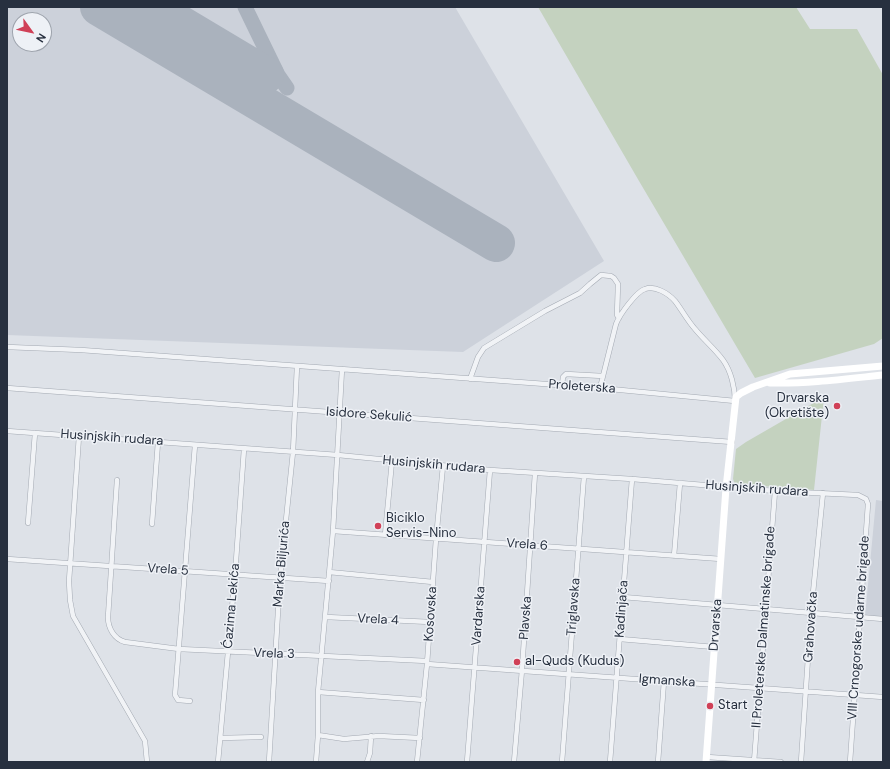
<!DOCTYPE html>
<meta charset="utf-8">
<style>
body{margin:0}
#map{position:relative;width:890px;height:769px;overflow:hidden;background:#dee2e8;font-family:"DM Sans",sans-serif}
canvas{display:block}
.frame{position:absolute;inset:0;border:8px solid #27303f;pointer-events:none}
.north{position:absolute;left:12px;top:12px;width:40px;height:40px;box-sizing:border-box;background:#eef1f6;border:1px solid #9ea4ad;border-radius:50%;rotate:123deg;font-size:11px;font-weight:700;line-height:16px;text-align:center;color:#27303f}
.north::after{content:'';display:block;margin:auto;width:14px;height:18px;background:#d04057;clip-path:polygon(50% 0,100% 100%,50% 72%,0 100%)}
</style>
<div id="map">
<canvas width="890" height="769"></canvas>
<div class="frame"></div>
<div class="north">N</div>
</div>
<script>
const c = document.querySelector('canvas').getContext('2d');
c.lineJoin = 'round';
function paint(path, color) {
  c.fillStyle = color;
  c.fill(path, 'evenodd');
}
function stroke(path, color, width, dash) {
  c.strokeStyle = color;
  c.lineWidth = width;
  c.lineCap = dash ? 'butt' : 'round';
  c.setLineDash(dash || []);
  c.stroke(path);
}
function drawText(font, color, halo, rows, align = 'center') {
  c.font = font + ' "DM Sans",sans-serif';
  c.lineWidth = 3;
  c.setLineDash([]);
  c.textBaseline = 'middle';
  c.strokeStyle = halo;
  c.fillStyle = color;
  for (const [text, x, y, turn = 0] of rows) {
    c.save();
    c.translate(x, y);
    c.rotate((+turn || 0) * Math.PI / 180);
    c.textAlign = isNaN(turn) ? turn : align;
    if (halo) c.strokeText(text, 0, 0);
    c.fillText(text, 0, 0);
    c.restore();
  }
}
paint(new Path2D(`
 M7,7H455L604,261L463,352L7,335ZM20,20H44V44H20Z
 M876,500L883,501V618L865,617Z`), '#ccd1da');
paint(new Path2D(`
 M538,7H796L810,29H857L883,75V338L874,344L755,378L639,181Z
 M824,397L814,490L735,484L733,479L736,449L746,442Z`), '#c4d2bf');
stroke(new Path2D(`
 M245,7L278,75L287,88
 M258,71L266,69L271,62`), '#aab2bd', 15);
stroke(new Path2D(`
 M99,7L496,243
 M151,7L265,75`), '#aab2bd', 38);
const minor = new Path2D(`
 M7,347L81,350L600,388L735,401C735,388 731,371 723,360C715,349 704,340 695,329C687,320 682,310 675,301C669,294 655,285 645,289C636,292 620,314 616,324L600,388
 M470,379L478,357L484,348L545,311L580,293L590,284L601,275L611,276L614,278L618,284L617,315L619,318
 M562,385L563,377L566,374L603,376
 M7,388L732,442
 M7,431L338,455L490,470L632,479L775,491L858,495L866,499L868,504L850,762
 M79,436L69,581L70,600L73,616L145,741L147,762
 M117,480L108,617C108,628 114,639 125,642L179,649L427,661
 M28,523L35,433
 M152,524L158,442
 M333,531L721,559
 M385,535L392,461
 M674,556L680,483
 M7,559L329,581
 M329,572L433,582
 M623,597L883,619
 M326,617L430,622
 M620,639L714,647
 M427,664L883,697
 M318,692L424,700
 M190,701L178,700L175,695L195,445
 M318,735L344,739L379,736L420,738
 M221,738L261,737
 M707,757L781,762
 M218,762L235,575L244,449
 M269,762L280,578L293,452L297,366
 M316,762L318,735V692L333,531L342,369
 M367,762L370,753L371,736
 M417,762L427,664L436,539L443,466
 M467,762L490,470
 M514,762L522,670L535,473
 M562,762L584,476
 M610,762L632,479
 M658,762L664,681
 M754,762L775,491
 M801,762L811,613L823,493`);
stroke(minor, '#a3a9b2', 5.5);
stroke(minor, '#f1f3f6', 4.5);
stroke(new Path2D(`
 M770,383C808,384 845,379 883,375
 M706,762L726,488L736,397L741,393L753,387L790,374L883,366`), '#fff', 7);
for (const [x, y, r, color] of [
 [837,406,4,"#d04057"],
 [378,526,4,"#d04057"],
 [517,662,4,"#d04057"],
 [710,706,4,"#d04057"]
]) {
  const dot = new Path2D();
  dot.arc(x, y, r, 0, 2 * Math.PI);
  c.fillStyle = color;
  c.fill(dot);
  stroke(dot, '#eef1f6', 1.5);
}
drawText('13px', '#27303f', '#eef1f6', [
 ["Proleterska",582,387,4],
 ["Isidore Sekulić",369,415,4],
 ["Husinjskih rudara",112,438,4],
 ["Husinjskih rudara",434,465,5],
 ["Husinjskih rudara",757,489,4],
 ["Vrela 6",527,545,4],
 ["Marka Biljurića",282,564,-85],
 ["Vrela 5",168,570,4],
 ["Ćazima Lekića",232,606,-85],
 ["Triglavska",574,607,-86],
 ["Kadinjača",622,609,-86],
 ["Kosovska",431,614,-86],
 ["Vardarska",479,616,-86],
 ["Plavska",526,618,-86],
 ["Vrela 4",378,620,3],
 ["Drvarska",716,625,-86],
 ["II Proleterske Dalmatinske brigade",764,627,-86],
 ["Grahovačka",811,627,-86],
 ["VIII Crnogorske udarne brigade",859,628,-86],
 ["Vrela 3",274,654,2],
 ["Igmanska",667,681,4]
]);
drawText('13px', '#27303f', '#eef1f6', [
 ["Drvarska",829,399,"right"],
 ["(Okretište)",829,414,"right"],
 ["Biciklo",386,519],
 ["Servis-Nino",386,534],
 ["al-Quds (Kudus)",525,662],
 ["Start",718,706]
], 'left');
</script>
